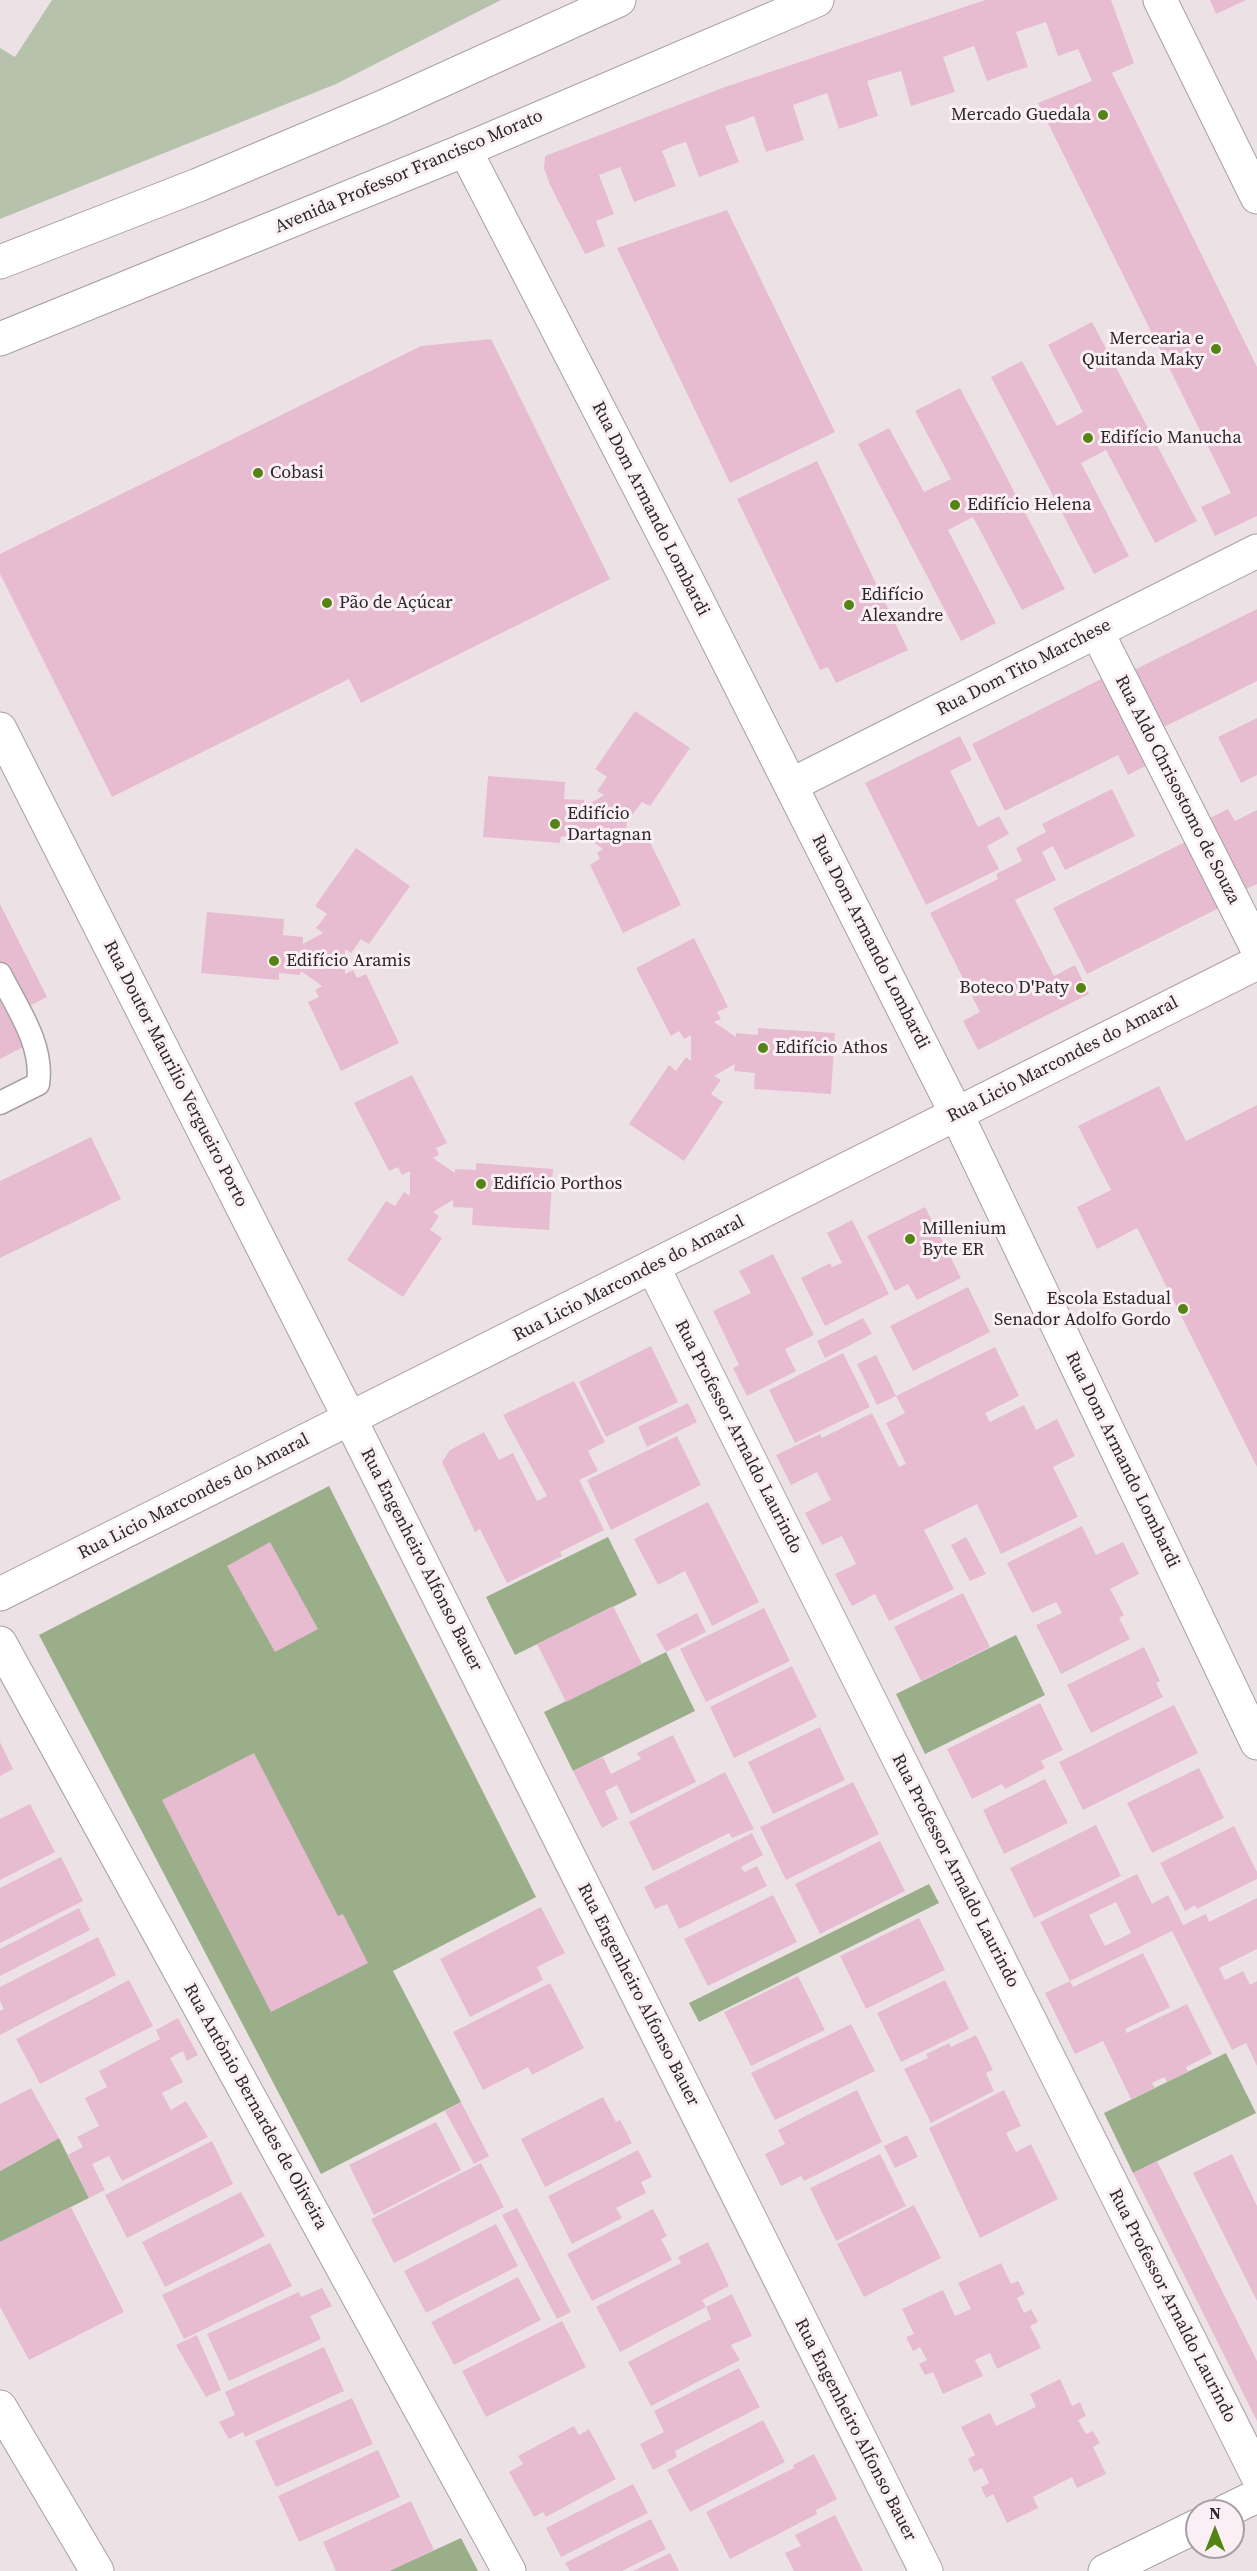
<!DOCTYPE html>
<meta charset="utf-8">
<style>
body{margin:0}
#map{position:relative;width:1257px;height:2571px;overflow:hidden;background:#ece2e6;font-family:"Source Serif 4",serif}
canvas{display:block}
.north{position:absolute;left:1185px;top:2499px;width:60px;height:60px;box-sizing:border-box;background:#faeff4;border:2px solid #a79fa3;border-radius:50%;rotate:0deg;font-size:16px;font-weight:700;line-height:24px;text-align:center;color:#2b2829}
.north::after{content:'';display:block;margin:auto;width:21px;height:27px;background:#558414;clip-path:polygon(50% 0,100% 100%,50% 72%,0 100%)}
</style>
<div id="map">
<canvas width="1257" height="2571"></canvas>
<div class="north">N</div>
</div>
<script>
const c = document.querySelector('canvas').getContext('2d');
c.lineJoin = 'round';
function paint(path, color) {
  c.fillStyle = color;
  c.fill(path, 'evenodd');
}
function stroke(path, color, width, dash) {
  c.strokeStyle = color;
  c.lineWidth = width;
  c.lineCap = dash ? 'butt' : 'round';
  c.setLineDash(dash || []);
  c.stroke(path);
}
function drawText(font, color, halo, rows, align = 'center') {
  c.font = font + ' "Source Serif 4",serif';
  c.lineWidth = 6;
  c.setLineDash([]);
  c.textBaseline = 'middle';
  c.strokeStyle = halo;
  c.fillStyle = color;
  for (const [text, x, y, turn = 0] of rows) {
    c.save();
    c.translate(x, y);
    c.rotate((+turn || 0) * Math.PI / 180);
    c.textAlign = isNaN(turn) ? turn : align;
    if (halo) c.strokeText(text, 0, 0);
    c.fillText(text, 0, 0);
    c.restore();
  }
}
paint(new Path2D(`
 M52,0H501L336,84L0,219V48L15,57Z`), '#b6c2ab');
paint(new Path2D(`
 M329,1486L536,1897L393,1971L461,2102L321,2174L39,1635Z
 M608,1537L637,1595L515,1655L486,1597Z
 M1016,1635L1045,1695L925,1754L896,1694Z
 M666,1652L695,1711L573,1771L544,1712Z
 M929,1884L939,1903L699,2022L689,2003Z
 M1226,2053L1256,2113L1133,2173L1104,2113Z
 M59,2138L89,2198L0,2242V2171Z
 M461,2538L478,2571H389Z`), '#9aae89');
paint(new Path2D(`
 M985,0H1111L1134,63L1112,73L1257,367V516L1215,536L1201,507L1231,493L1038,103L1092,81L1078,49L1058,56L1046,22L1016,32L1028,67L1006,74L987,81L974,46L943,57L955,92L911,106L901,71L867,81L878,116L839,129L827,93L793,105L804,140L766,152L754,116L738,122L725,126L739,162L699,177L686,142L673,146L662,151L676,186L634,202L620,167L599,175L614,214L596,221L605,246L585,254L550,185L544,168L545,156L725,87Z
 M1210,0H1246L1216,14Z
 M727,210L835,432L730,483L617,248Z
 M1092,322L1197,521L1155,543L1106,450L1081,463L1129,556L1094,574L991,377L1022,361L1057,426L1083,412L1048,345Z
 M491,339L610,579L361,703L349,679L112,797L0,574V554L421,346Z
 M960,388L1065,589L1022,610L973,517L948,530L996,623L961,641L858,444L889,428L924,492L951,479L915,411Z
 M817,461L908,650L836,683L828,667L820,670L737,499Z
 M1257,609V681L1160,729L1130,672Z
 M1107,676L1151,763L1128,775L1118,755L1005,811L972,744Z
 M635,711L690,748L650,806L642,802L632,815L627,811L626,836L635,833L639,840L647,836L681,905L623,933L590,865L600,859L597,853L603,849L582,834V838L561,836L560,843L483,837L488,776L565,782L564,799L584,800V807L604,795L597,791L607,777L595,769Z
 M1257,718V775L1241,783L1218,737Z
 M960,736L972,760L950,771L978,827L999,816L1009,834L987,846L999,869L926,905L865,783Z
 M1112,789L1135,836L1065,870L1053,846L1042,852L1056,880L1015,900L1054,976L1075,965L1089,994L978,1050L963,1021L980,1012L930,913L998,879L996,874L1022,861L1016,848L1046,832L1042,824Z
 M1228,809L1235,821L1257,810V884L1240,892L1204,821Z
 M1189,840L1223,906L1087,974L1053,908Z
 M356,848L410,886L369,944L361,939L351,953L345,949V974L353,970L357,978L366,974L399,1043L341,1071L308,1002L319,997L315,990L322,986L301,971L300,975L279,973V980L201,973L207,912L284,919L283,935L303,937V944L323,933L316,928L327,914L315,906Z
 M0,904L47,997L23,1009L0,961Z
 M694,938L728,1007L717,1012L721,1019L714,1022L736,1037V1033L758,1035V1028L835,1033L831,1094L754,1089L755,1073L734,1071L735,1064L714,1076L721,1080L711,1094L723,1102L684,1161L629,1124L669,1065L676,1071L686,1057L691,1061V1035L684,1039L679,1031L671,1036L636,968Z
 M0,989L27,1045L0,1059Z
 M412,1075L447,1143L436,1148L439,1155L433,1158L455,1173V1169L476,1170V1163L553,1169L549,1230L472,1225L473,1208L453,1207V1200L433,1212L439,1216L430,1230L442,1238L403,1297L347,1260L386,1201L395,1206L404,1192L410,1196V1171L402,1175L398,1167L389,1171L354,1103Z
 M1159,1086L1186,1141L1257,1105V1467L1137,1228L1097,1249L1077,1207L1111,1190L1078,1126Z
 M91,1137L121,1199L0,1258V1181Z
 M925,1207L961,1278L917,1300L908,1284L895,1291L867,1236Z
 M852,1220L889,1294L825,1326L801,1278L830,1263L832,1267L842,1263L827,1233Z
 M773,1254L814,1335L785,1349L796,1371L747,1396L733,1368L739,1365L713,1311L751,1293L739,1271Z
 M968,1287L990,1332L913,1371L890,1326Z
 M863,1318L872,1334L825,1358L817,1341Z
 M651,1346L678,1402L606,1437L579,1382Z
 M995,1347L1019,1396L985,1413L990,1422L1024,1405L1036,1430L1057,1419L1075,1456L1053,1467L1078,1517L1001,1554L977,1504L924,1530L954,1589L889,1621L875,1594L852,1606L835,1574L856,1564L842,1536L822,1545L805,1513L831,1500L817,1472L791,1485L776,1455L820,1434L822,1438L872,1413L899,1467L906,1464L886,1423L905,1413L896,1396L877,1405L857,1364L876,1355L896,1396Z
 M843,1353L870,1407L795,1443L769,1390Z
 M574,1381L605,1442L588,1451L598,1471L579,1480L604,1530L560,1552L562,1556L507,1583L480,1529L475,1532L442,1462L450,1450L484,1432L499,1460L513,1453L537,1501L547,1496L503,1415Z
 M688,1403L697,1422L647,1447L638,1427Z
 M677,1436L701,1485L611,1530L587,1480Z
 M708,1502L759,1602L712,1626L685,1571L658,1585L634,1539Z
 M1082,1526L1096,1555L1123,1542L1139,1574L1110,1589L1124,1615L1119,1618L1130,1639L1061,1674L1036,1625L1062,1613L1056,1602L1032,1613L1007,1563Z
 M966,1537L986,1574L970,1581L951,1545Z
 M270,1542L318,1629L275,1652L227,1566Z
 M963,1593L990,1647L921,1681L894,1627Z
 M613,1606L642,1664L566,1702L537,1644Z
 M764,1608L790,1661L706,1702L680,1649Z
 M697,1613L706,1632L666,1652L656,1634Z
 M1144,1647L1160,1681L1156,1683L1163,1697L1091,1733L1067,1685Z
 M792,1666L817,1717L734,1758L710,1707Z
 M1040,1703L1063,1750L1041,1761L1045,1768L1005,1789L1002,1784L972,1799L947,1749Z
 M1174,1705L1198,1753L1083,1810L1059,1762Z
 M820,1727L845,1780L773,1814L748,1762Z
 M673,1735L696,1782L631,1814L617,1785L605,1791L618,1819L602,1828L573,1771L603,1757L611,1774L641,1759L637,1753Z
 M0,1742L13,1769L0,1776Z
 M254,1753L338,1916L343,1914L368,1963L271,2012L162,1800Z
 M1199,1768L1224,1818L1152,1853L1127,1803Z
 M725,1772L754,1829L732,1838L729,1833L653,1871L629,1822Z
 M1045,1779L1068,1823L1004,1854L983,1810Z
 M853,1782L879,1834L786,1880L760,1827Z
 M30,1804L55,1852L0,1880V1819Z
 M1096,1825L1121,1876L1034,1918L1010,1868Z
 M1234,1826L1257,1872V1879L1197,1909L1195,1905L1185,1911L1160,1863Z
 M752,1833L763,1855L741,1867L744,1872L757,1866L767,1886L679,1929L667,1904L655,1909L644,1887Z
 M880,1841L905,1891L820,1934L795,1884Z
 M61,1857L83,1901L0,1943V1888Z
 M1137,1874L1152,1904L1168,1895L1183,1925L1206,1914L1209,1922L1257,1898V1949L1219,1968L1225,1980L1243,1971L1250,1985L1257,1981V2066L1246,2043L1232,2050L1172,1931L1070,1981L1040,1922ZM1116,1902L1131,1933L1105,1946L1089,1915Z
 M773,1895L797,1942L708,1986L684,1939Z
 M541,1907L565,1953L537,1967L543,1980L470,2017L440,1959Z
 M79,1908L90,1930L0,1976V1949Z
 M919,1918L945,1970L866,2009L840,1956Z
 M98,1937L116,1975L0,2035V2011L4,2009L0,2001V1987Z
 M1143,1953L1170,2007L1125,2029L1127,2033L1187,2004L1212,2054L1186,2067L1188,2072L1167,2082L1164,2077L1152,2083L1155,2088L1131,2099L1103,2041L1075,2054L1045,1993L1070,1981L1073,1987Z
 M798,1976L825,2030L751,2066L724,2012Z
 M129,1980L153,2026L40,2084L16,2039Z
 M945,1980L969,2029L901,2062L877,2013Z
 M550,1983L584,2048L532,2075L528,2067L483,2090L453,2032Z
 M178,2018L198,2055L187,2061L183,2051L170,2058L183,2082L162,2093L171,2110L186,2101L208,2137L122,2181L109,2156L92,2164L105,2190L89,2198L68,2155L83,2147L77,2137L99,2126L85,2098L107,2087L99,2071L160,2039L156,2030Z
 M851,2024L875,2071L775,2120L751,2073Z
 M976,2035L993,2070L986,2073L994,2091L931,2123L904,2069L928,2058L926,2054L949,2043L951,2047Z
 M31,2088L59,2138L0,2171V2104Z
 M857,2090L882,2142L804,2181L801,2176L781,2186L765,2154L785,2144L778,2130Z
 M1004,2090L1021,2126L1006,2133L1016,2152L1031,2144L1058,2199L980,2238L929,2128Z
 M603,2097L616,2122L620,2120L632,2143L545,2187L521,2139Z
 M461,2102L489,2156L474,2164L445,2111Z
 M436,2122L461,2170L374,2215L349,2165Z
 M907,2135L918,2157L895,2168L884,2146Z
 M212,2141L233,2184L127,2238L105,2195Z
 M638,2150L652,2177L641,2182L646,2193L616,2208L622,2218L572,2244L548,2196Z
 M880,2154L906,2206L836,2241L810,2188Z
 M1232,2154L1257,2206V2301L1193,2173Z
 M1157,2161L1257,2361V2421L1133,2173Z
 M481,2163L504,2207L394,2263L371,2219Z
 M241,2192L265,2236L165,2287L142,2242Z
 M914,2205L941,2258L864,2297L837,2244Z
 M71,2207L124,2312L29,2360L0,2307V2242Z
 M517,2208L571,2312L557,2319L502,2215Z
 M653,2209L667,2236L661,2239L672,2260L592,2301L567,2254Z
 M496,2224L518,2266L426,2313L404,2271Z
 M708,2242L729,2286L702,2300L706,2307L620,2352L596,2307L681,2263L678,2257Z
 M270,2243L292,2286L184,2339L162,2295Z
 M1001,2263L1011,2284L1018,2281L1025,2294L1017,2298L1024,2313L1031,2309L1038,2322L1030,2326L1041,2348L997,2369L990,2353L975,2360L983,2376L943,2394L933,2372L925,2375L919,2364L927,2360L920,2347L913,2351L906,2337L914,2334L902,2309L943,2290L955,2316L971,2309L958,2283Z
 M518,2277L541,2320L454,2365L431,2322Z
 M322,2288L332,2306L310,2316L321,2339L229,2381L207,2334L299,2292L301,2297Z
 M732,2294L752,2336L731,2345L740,2360L651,2406L628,2362L711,2319L706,2307Z
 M562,2321L586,2367L486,2417L462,2371Z
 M197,2335L221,2390L206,2397L176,2345Z
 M324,2347L344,2391L245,2437L243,2432L229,2439L219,2422L235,2415L225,2392Z
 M739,2368L760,2407L675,2451L677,2457L653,2470L640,2444L664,2432L654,2411Z
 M1060,2379L1072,2406L1080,2402L1086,2416L1078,2420L1086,2434L1093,2431L1100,2443L1093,2447L1106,2474L1077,2488L1072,2477L1033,2497L1038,2508L1007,2523L993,2494L986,2498L981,2487L989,2483L982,2468L974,2472L968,2459L975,2455L961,2427L990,2413L996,2426L1036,2407L1030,2394Z
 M352,2398L373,2444L276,2487L255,2441Z
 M763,2420L785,2462L690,2512L667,2470Z
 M574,2426L579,2435L589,2429L616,2479L546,2517L543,2512L534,2517L509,2472L523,2464L518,2456Z
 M378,2450L400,2497L299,2542L278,2496Z
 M814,2454L837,2499L816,2510L817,2514L730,2559L706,2512L794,2468L793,2465Z
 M633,2484L648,2513L561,2557L546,2528Z
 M411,2501L434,2550L389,2571H336L323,2542Z
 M835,2515L863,2571H794L785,2553L801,2546L795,2535Z
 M651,2519L666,2549L622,2571H570L565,2563Z
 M670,2553L679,2571H633Z`), '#e8bcd0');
const lane = new Path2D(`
 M0,974C17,1008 44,1045 38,1084L0,1103`);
const street = new Path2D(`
 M1160,0L1257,197
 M465,150L685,576L956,1113L1257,1743
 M1097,632L1257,948
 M0,729L350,1419L926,2571
 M791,785L1257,551
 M653,1267L1257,2475
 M0,1594L1257,963
 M0,1643L509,2571
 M0,2407L97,2571
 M1226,2511L1257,2496
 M1105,2571L1197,2526`);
const highway = new Path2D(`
 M0,262L198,185L383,107L619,0
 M0,339L465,150L817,0`);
stroke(lane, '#a89fa3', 25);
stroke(street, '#a89fa3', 35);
stroke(highway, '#a89fa3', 35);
stroke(lane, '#fff', 22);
stroke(street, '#fff', 33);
stroke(highway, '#fff', 33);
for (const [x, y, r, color] of [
 [1103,115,6,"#558414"],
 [1216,349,6,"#558414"],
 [1088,438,6,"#558414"],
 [258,473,6,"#558414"],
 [955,505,6,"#558414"],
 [327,603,6,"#558414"],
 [849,605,6,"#558414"],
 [555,824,6,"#558414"],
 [274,961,6,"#558414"],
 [1081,988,6,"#558414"],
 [763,1048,6,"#558414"],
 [481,1184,6,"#558414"],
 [910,1239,6,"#558414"],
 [1183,1309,6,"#558414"]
]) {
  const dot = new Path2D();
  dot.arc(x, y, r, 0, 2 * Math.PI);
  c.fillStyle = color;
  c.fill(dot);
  stroke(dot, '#faeff4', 2);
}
drawText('18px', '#2b2829', '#faeff4', [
 ["Mercado Guedala",1091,115,"right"],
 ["Mercearia e",1204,339,"right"],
 ["Quitanda Maky",1204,360,"right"],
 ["Edifício Manucha",1100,438],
 ["Cobasi",270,473],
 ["Edifício Helena",967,505],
 ["Edifício",861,595],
 ["Alexandre",861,616],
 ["Pão de Açúcar",339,603],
 ["Edifício",567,814],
 ["Dartagnan",567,835],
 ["Edifício Aramis",286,961],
 ["Boteco D'Paty",1069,988,"right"],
 ["Edifício Athos",775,1048],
 ["Edifício Porthos",493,1184],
 ["Millenium",922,1229],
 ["Byte ER",922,1250],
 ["Escola Estadual",1171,1299,"right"],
 ["Senador Adolfo Gordo",1171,1320,"right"]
], 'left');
drawText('18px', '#2b2829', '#faeff4', [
 ["Avenida Professor Francisco Morato",409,172,-23],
 ["Rua Dom Armando Lombardi",650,509,63],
 ["Rua Dom Tito Marchese",1024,668,-27],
 ["Rua Aldo Chrisostomo de Souza",1177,790,63],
 ["Rua Dom Armando Lombardi",870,942,63],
 ["Rua Licio Marcondes do Amaral",1063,1060,-27],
 ["Rua Doutor Maurilio Vergueiro Porto",175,1074,63],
 ["Rua Licio Marcondes do Amaral",629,1279,-27],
 ["Rua Professor Arnaldo Laurindo",738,1437,63],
 ["Rua Dom Armando Lombardi",1122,1460,64],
 ["Rua Licio Marcondes do Amaral",194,1497,-27],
 ["Rua Engenheiro Alfonso Bauer",421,1560,63],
 ["Rua Professor Arnaldo Laurindo",955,1871,63],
 ["Rua Engenheiro Alfonso Bauer",638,1995,63],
 ["Rua Antônio Bernardes de Oliveira",255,2107,61],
 ["Rua Professor Arnaldo Laurindo",1172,2306,63],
 ["Rua Engenheiro Alfonso Bauer",855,2430,63]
]);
</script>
